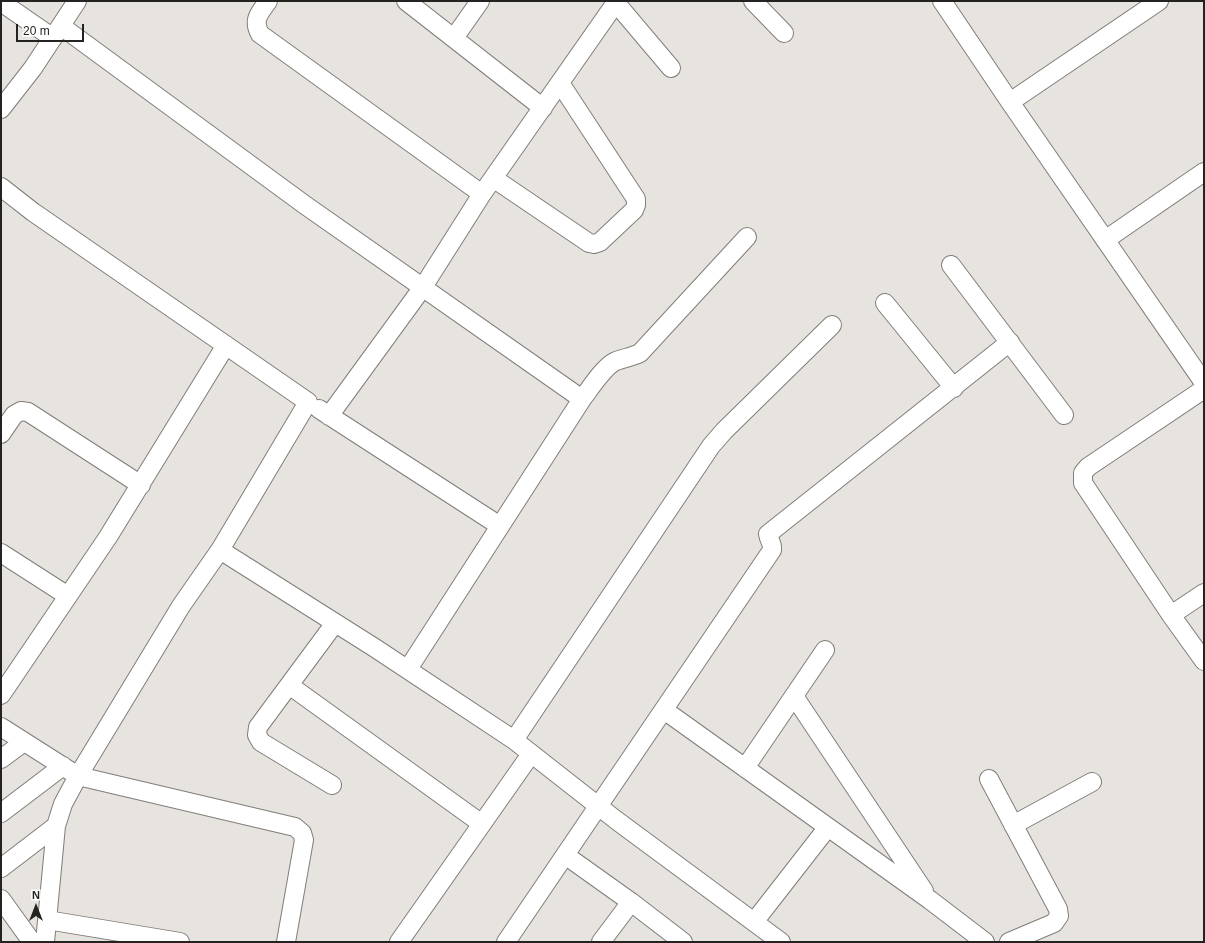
<!DOCTYPE html>
<style>
body{margin:0}
#map{position:relative;width:1205px;height:943px;overflow:hidden;background:#e7e4e0;font-family:Arial,sans-serif}
canvas{display:block}
.frame{position:absolute;inset:0;border:2px solid #242321;pointer-events:none}
.north{position:absolute;left:16px;top:887px;width:40px;height:40px;-webkit-text-stroke:3px #fff;paint-order:stroke;rotate:0deg;font-size:11px;font-weight:700;line-height:16px;text-align:center;color:#242321}
.north::after{content:'';display:block;margin:auto;width:14px;height:18px;background:#242321;clip-path:polygon(50% 0,100% 100%,50% 72%,0 100%)}
.scale{position:absolute;left:16px;top:24px;width:68px;height:18px;box-sizing:border-box;border:2px solid #242321;border-top:0;padding-left:5px;font-size:12px;line-height:14px;white-space:nowrap;color:#242321;-webkit-text-stroke:3px #fff;paint-order:stroke}
</style>
<div id="map">
<canvas width="1205" height="943"></canvas>
<div class="frame"></div>
<div class="north">N</div>
<div class="scale">20 m</div>
</div>
<script>
const c = document.querySelector('canvas').getContext('2d');
c.lineJoin = 'round';
function stroke(path, color, width, dash) {
  c.strokeStyle = color;
  c.lineWidth = width;
  c.lineCap = dash ? 'butt' : 'round';
  c.setLineDash(dash || []);
  c.stroke(path);
}
const minor = new Path2D(`
 M268,1C260,13 252,19 260,34L482,194
 M406,1L543,108
 M753,1L784,33
 M942,1L1010,102L1204,383
 M1,2L53,38
 M616,3L671,68
 M61,26L305,205L582,399
 M454,38L480,1
 M1010,102L1159,1
 M1,109L33,68L77,1
 M493,178L589,243L594,244L600,242L634,210L636,205V199L560,83
 M1,187L33,212L308,402L220,550L181,606L78,776L63,804L56,826L45,942
 M1105,240L1204,172
 M951,265L1064,415
 M885,303L954,388
 M1204,389L1088,467L1083,473V483L1171,615L1204,661
 M319,409L500,526
 M329,416L423,287L482,194L617,1
 M1,434L14,415L21,411L28,412L141,485
 M220,550L375,648L514,740L616,820L781,942
 M1,553L68,596
 M1171,615L1204,593
 M408,669L582,399C590,389 604,366 616,361C624,358 632,357 640,353L747,237
 M289,685L482,824
 M1,695L108,537L226,345
 M794,696L924,891
 M664,710L930,900L985,942
 M1,727L78,776L295,827L302,833L304,840L286,942
 M514,740L711,446L724,431L832,325
 M1,759L24,742
 M745,768L825,650
 M989,779L1058,909L1059,916L1054,923L1009,942
 M332,785L261,742L257,735L258,727L335,623
 M1,813L63,766
 M1013,825L1092,782
 M565,855L631,902L683,942
 M1,868L56,826
 M1,899L32,942
 M47,920L180,942
 M754,922L828,827
 M399,942L531,754
 M506,942L772,550C773,543 769,541 768,534L1010,342
 M601,942L631,902`);
stroke(minor, '#807d7a', 20);
stroke(minor, '#fff', 18);
</script>
